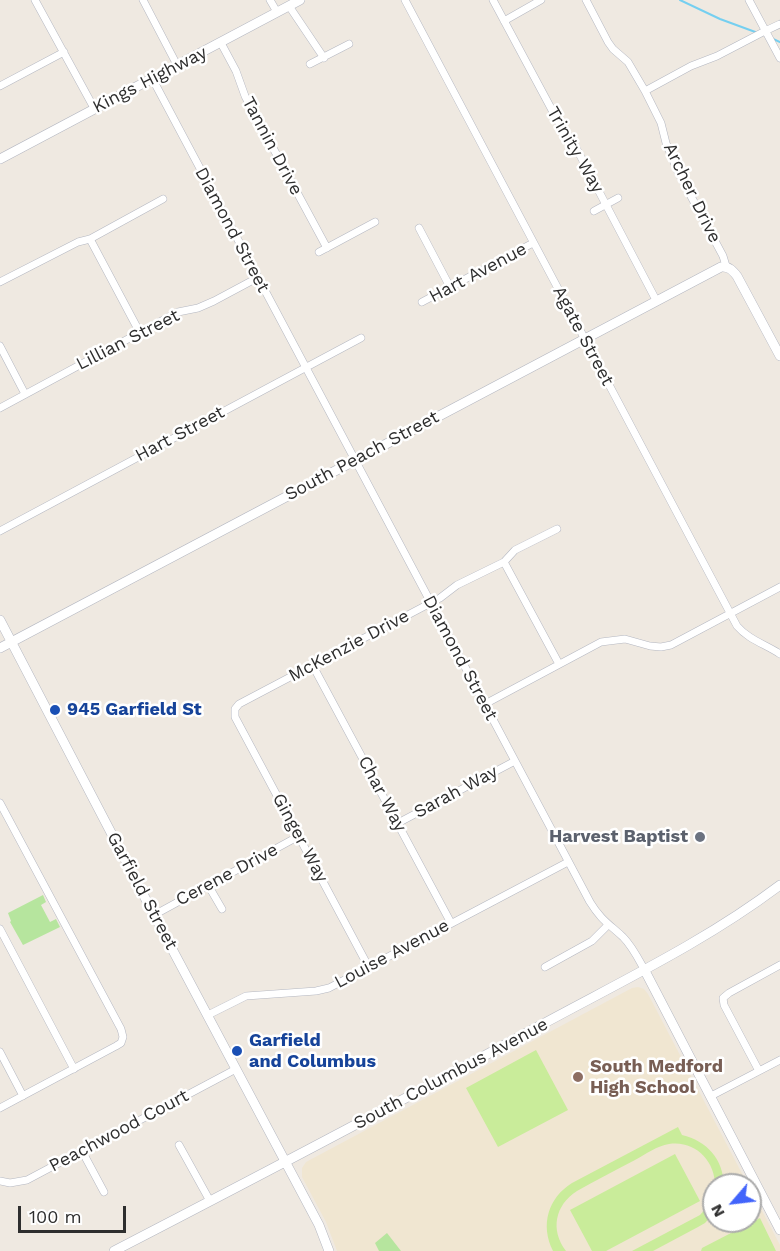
<!DOCTYPE html>
<style>
body{margin:0}
#map{position:relative;width:780px;height:1251px;overflow:hidden;background:#efe9e1;font-family:"Work Sans",sans-serif}
canvas{display:block}
.north{position:absolute;left:702px;top:1173px;width:60px;height:60px;box-sizing:border-box;background:#fff;border:2px solid #ababab;border-radius:50%;rotate:242deg;font-size:16px;font-weight:700;line-height:24px;text-align:center;color:#2e2e2e}
.north::after{content:'';display:block;margin:auto;width:21px;height:27px;background:#4264fb;clip-path:polygon(50% 0,100% 100%,50% 72%,0 100%)}
.scale{position:absolute;left:18px;top:1206px;width:108px;height:27px;box-sizing:border-box;border:3px solid #2e2e2e;border-top:0;padding-left:8px;font-size:18px;line-height:21px;white-space:nowrap;color:#2e2e2e;-webkit-text-stroke:4px #fff;paint-order:stroke}
</style>
<div id="map">
<canvas width="780" height="1251"></canvas>
<div class="north">N</div>
<div class="scale">100 m</div>
</div>
<script>
const c = document.querySelector('canvas').getContext('2d');
c.lineJoin = 'round';
function paint(path, color) {
  c.fillStyle = color;
  c.fill(path, 'evenodd');
}
function stroke(path, color, width, dash) {
  c.strokeStyle = color;
  c.lineWidth = width;
  c.lineCap = dash ? 'butt' : 'round';
  c.setLineDash(dash || []);
  c.stroke(path);
}
function drawText(font, color, halo, rows, align = 'center') {
  c.font = font + ' "Work Sans",sans-serif';
  c.lineWidth = 5;
  c.setLineDash([]);
  c.textBaseline = 'middle';
  c.strokeStyle = halo;
  c.fillStyle = color;
  for (const [text, x, y, turn = 0] of rows) {
    c.save();
    c.translate(x, y);
    c.rotate((+turn || 0) * Math.PI / 180);
    c.textAlign = isNaN(turn) ? turn : align;
    if (halo) c.strokeText(text, 0, 0);
    c.fillText(text, 0, 0);
    c.restore();
  }
}
paint(new Path2D(`
 M638,987L644,989L648,994L748,1185H714V1221H750V1188L780,1245V1251H337L326,1222L302,1177V1168L306,1162L632,988Z`), '#f0e6d1');
paint(new Path2D(`
 M43,895L46,902L41,905L50,922L56,919L60,927L23,945L10,922L11,921L8,913Z
 M387,1233L401,1251H379L375,1243Z`), '#b6e59e');
paint(new Path2D(`
 M536,1050L568,1110L498,1147L466,1088Z
 M678,1127L682,1135C707,1141 723,1159 724,1185H715C715,1161 695,1140 669,1144C657,1146 646,1154 635,1160C616,1170 596,1180 577,1191C555,1205 550,1230 566,1251H553C540,1225 548,1198 572,1183Z
 M675,1154L700,1201L606,1251H592L570,1210Z
 M714,1193V1213L705,1223L698,1227L653,1251H632L700,1215L708,1206Z
 M760,1218L776,1251H701L702,1248Z`), '#c9ec9a');
stroke(new Path2D(`
 M680,0L720,19L758,33
 M771,38L780,42`), '#75cff0', 2);
const street = new Path2D(`
 M35,0L94,108
 M143,0L177,65
 M270,0L277,12
 M405,0L737,626C749,640 765,644 780,654
 M493,0L560,125L572,140L656,300
 M586,0L608,42L613,49L628,62L645,91L661,123L666,143L678,172L723,256L726,266
 M749,0L780,58
 M289,6L324,58
 M504,21L541,0
 M221,43L236,71L245,96L327,248
 M310,64L349,44
 M152,78L590,902C601,920 609,924 623,937C632,946 638,958 644,969
 M0,86L64,52
 M645,91L691,66L717,56L765,31L780,24
 M594,211L618,198
 M419,228L450,287
 M90,239L140,333
 M319,252L375,222
 M0,282L78,242L90,239L163,199
 M422,302L533,243
 M0,346L25,394
 M0,408L178,312L198,308L214,301L257,278
 M0,531L361,338
 M504,562L559,664
 M313,666L451,923
 M485,704L601,642L625,639L650,646L661,647L671,645L780,587
 M0,803L121,1029L123,1037L121,1043L116,1046L0,1108
 M398,823L515,761
 M208,885L222,909
 M154,915L299,836
 M0,929L74,1069
 M368,966L235,717V709L239,704L440,598L457,585L504,562L515,550L557,529
 M545,967L592,941L608,925
 M208,1015L246,996L316,991L329,988L568,862
 M0,1052L23,1096
 M759,1071L724,1005L723,998L729,993L780,965
 M711,1096L780,1060
 M179,1145L210,1201
 M82,1151L104,1192
 M0,1181L10,1183L27,1180L236,1069`);
const secondary = new Path2D(`
 M0,159C100,106 200,53 300,0
 M0,620L154,915L319,1225L329,1251
 M0,648L721,267C729,266 733,271 737,276L780,356
 M644,969L780,1230
 M114,1251C257,1177 400,1102 541,1025C622,981 706,941 780,885`);
stroke(street, '#b4b7c1', 8);
stroke(secondary, '#b4b7c1', 10);
stroke(street, '#fff', 7);
stroke(secondary, '#fff', 9);
for (const [x, y, r, color] of [
 [55,710,6,"#1a4fb4"],
 [700,837,6,"#6b7280"],
 [237,1051,6,"#1a4fb4"],
 [578,1077,6,"#8d6e63"]
]) {
  const dot = new Path2D();
  dot.arc(x, y, r, 0, 2 * Math.PI);
  c.fillStyle = color;
  c.fill(dot);
  stroke(dot, '#fff', 2);
}
drawText('18px', '#2e2e2e', '#fff', [
 ["Kings Highway",150,80,-27],
 ["Tannin Drive",272,146,62],
 ["Trinity Way",575,150,60],
 ["Archer Drive",692,193,64],
 ["Diamond Street",232,230,62],
 ["Hart Avenue",478,273,-28],
 ["Agate Street",583,336,62],
 ["Lillian Street",128,340,-27],
 ["Hart Street",180,434,-28],
 ["South Peach Street",362,456,-28],
 ["McKenzie Drive",349,646,-28],
 ["Diamond Street",460,658,62],
 ["Sarah Way",456,792,-28],
 ["Char Way",382,794,62],
 ["Ginger Way",300,838,62],
 ["Cerene Drive",227,875,-28],
 ["Garfield Street",142,891,62],
 ["Louise Avenue",392,954,-28],
 ["South Columbus Avenue",451,1074,-28],
 ["Peachwood Court",119,1131,-28]
]);
drawText('bold 18px', '#164399', '#fff', [
 ["945 Garfield St",67,710],
 ["Garfield",249,1041],
 ["and Columbus",249,1062]
], 'left');
drawText('bold 18px', '#5b616d', '#fff', [
 ["Harvest Baptist",688,837]
], 'right');
drawText('bold 18px', '#785e54', '#fff', [
 ["South Medford",590,1067],
 ["High School",590,1088]
], 'left');
</script>
